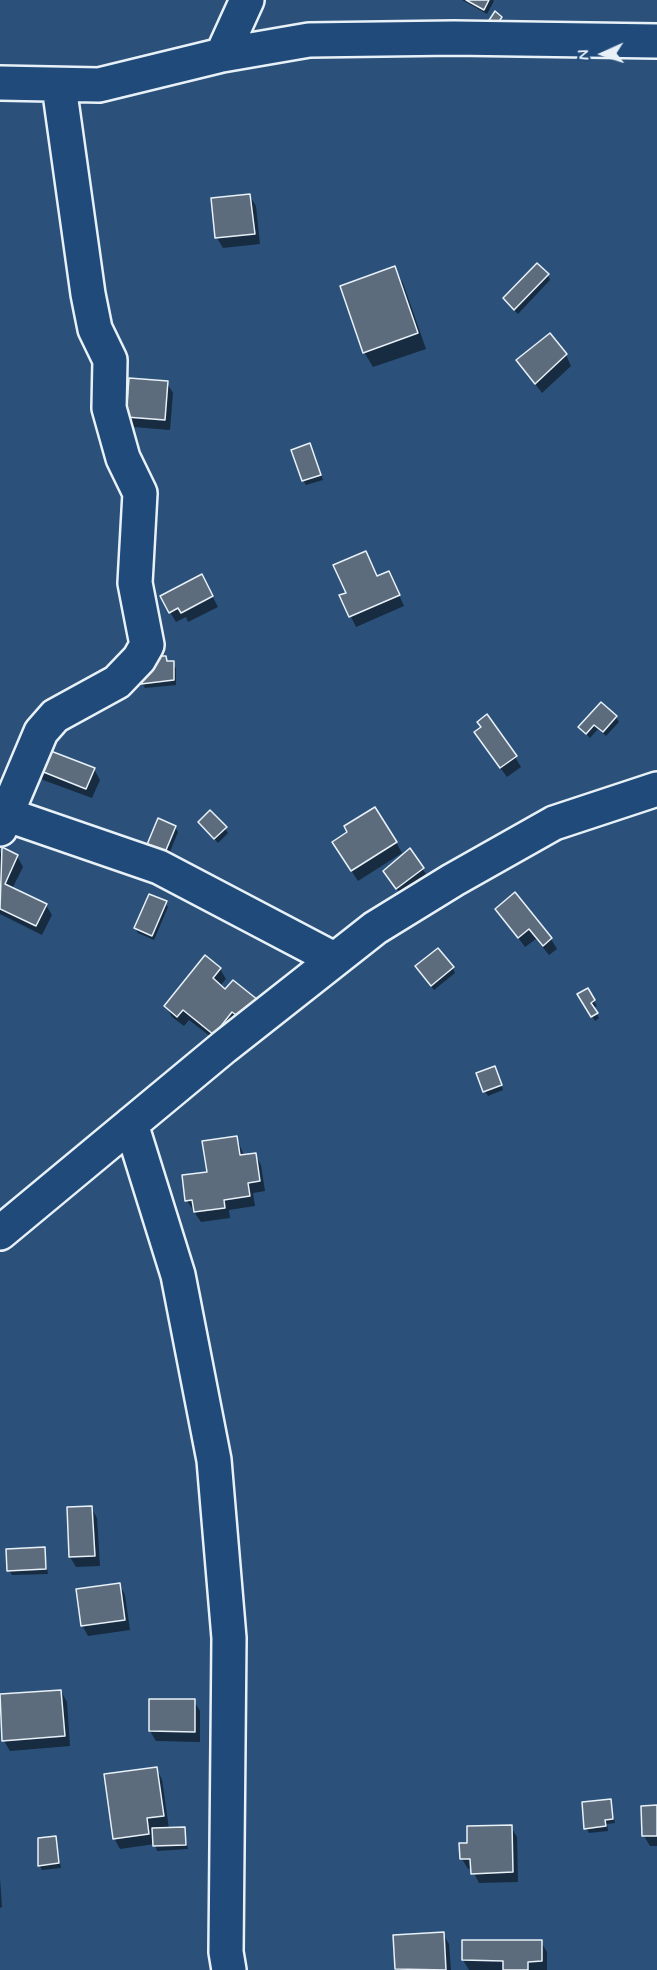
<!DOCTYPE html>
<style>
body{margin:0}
#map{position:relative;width:657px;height:1970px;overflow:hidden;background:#2b517b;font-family:Mynerve,sans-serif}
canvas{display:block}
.north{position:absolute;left:573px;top:24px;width:60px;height:60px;-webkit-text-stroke:4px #1f4a7a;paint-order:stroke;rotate:267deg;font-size:16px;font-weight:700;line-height:24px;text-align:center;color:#e8f1f8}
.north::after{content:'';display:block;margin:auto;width:21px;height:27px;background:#e8f1f8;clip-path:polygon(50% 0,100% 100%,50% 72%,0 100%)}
</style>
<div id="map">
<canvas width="657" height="1970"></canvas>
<div class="north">N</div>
</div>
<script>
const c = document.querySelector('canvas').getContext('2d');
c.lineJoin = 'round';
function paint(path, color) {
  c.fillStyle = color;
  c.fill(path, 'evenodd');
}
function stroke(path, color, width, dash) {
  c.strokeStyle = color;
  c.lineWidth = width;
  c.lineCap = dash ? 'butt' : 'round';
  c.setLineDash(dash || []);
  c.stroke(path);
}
paint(new Path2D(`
 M462,0H493L494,1L487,14Z
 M250,196L256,206L260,244L223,248L217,238Z
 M394,268L403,283L426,349L373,367L364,352Z
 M548,275L550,280L518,314L507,303L505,298Z
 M566,355L571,366L542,393L518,361Z
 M167,383L173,393L170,430L133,427L127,416Z
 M310,445L323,480L306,485L303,480Z
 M389,573L404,606L356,627L341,596Z
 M207,586L218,607L188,622L186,617L176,622L170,612Z
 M165,657L176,668V685L145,688L142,683Z
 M616,717L619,722L606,736L598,729L590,738L580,727Z
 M482,743L515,757L521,767L507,777Z
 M37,769H94L100,780L92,798L43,780Z
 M199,822L225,828L228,833L218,843Z
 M175,827L178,832L167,859L148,847Z
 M396,842L402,853L358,881L340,853Z
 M2,849L17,856L23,867L12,889L46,905L52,915L42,935L0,914V854Z
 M409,850L426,874L400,893L387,876Z
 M165,903L168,907L154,940L138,933L135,928Z
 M497,909L551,939L557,949L549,955L536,939L525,947Z
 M453,968L455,973L434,990L420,972Z
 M220,969L226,979L220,986L226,991L257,1001L220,1044L189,1020L184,1026L172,1017L166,1006Z
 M587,990L597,1006L593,1008L599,1018L595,1021L579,995Z
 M497,1073L503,1090L488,1096L485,1091Z
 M237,1138L244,1156L255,1155L261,1165L265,1191L253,1193L255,1206L229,1210L230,1218L201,1222L187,1201Z
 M91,1507L97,1518L100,1566L76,1567L70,1557Z
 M44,1549L48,1574L12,1575L9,1570Z
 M120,1585L125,1595L130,1630L88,1636L82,1625Z
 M61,1691L67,1702L70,1746L10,1751L4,1741L0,1696Z
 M194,1701L200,1711V1742L156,1741L150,1731Z
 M156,1769L162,1779L169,1829L184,1828L188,1849L157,1851L155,1844L120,1849L114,1838Z
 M610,1801L615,1823L607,1824L608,1831L589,1833L586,1828Z
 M657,1806V1846H650L644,1836Z
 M511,1827L517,1837L518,1882L479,1883L472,1869H468L462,1859L461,1845L469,1844Z
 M56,1838L61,1868L42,1870L39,1865Z
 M0,1878L2,1907L0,1908Z
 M443,1934L449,1944L451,1970H397Z
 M541,1942L547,1952V1970H469L463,1960Z`), '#0007');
const building = new Path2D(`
 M466,0H489L484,10Z
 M495,11L502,17L493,31L486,25Z
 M250,194L255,234L215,238L211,198Z
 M537,263L549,274L514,310L503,298Z
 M395,266L418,333L363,353L340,286Z
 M550,333L567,354L535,384L516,360Z
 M129,378L168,381L165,420L126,417Z
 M310,443L321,475L302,481L291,450Z
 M366,551L377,576L389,571L400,595L349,617L339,595L346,593L333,565Z
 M202,574L213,596L181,613L178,608L169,613L160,596Z
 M152,656H166L167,661H174V680L141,684V663Z
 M601,702L617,716L603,732L594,725L586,734L578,727Z
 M487,714L517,756L500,768L474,732L481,727L477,722Z
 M43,748L95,768L86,789L36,769Z
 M375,807L397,842L351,871L332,842L347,832L344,826Z
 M210,810L227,827L214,839L198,822Z
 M158,818L176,826L164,855L146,847Z
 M2,847L18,855L5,884L47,904L36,926L0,909Z
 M410,848L424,868L396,889L383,871Z
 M515,892L552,938L543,946L529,929L518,938L495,909Z
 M149,894L167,901L152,936L134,928Z
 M438,948L454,967L431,986L415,966Z
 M205,955L221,968L213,978L225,989L233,980L258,1000L243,1020L232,1012L214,1035L183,1010L177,1017L164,1006Z
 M588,988L595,1000L591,1003L598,1013L591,1017L577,994Z
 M495,1066L502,1085L483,1092L476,1073Z
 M237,1136L240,1155L256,1153L260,1181L248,1183L250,1196L224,1200L225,1208L194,1212L192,1200L185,1201L182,1175L207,1172L202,1141Z
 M92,1506L95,1556L69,1557L67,1507Z
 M45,1547L46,1569L7,1571L6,1549Z
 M120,1583L125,1620L81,1626L76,1589Z
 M61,1690L65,1736L2,1741L0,1694Z
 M149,1699H195V1732L149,1731Z
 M157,1767L164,1816L147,1818L149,1834L113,1839L104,1774Z
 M611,1799L613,1819L605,1820L606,1826L584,1829L582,1802Z
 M657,1805V1836H642L641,1806Z
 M512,1825L513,1872L471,1874L470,1859H460L459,1843H467V1826Z
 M185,1827L186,1845L153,1846L152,1828Z
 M56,1836L59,1863L38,1866V1838Z
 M444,1932L446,1970L395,1969L393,1935Z
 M462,1940H542V1961L528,1962V1970H503V1961L462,1960Z`);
paint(building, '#5d6c7d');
stroke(building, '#e8f1f8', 1.5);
const minor = new Path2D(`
 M222,55L247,0
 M0,83L99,85L222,55L309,40L454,38L657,41
 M8,815L159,867L334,959
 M0,829L41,732L55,716L117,682L139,659L147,645L135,583L140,493L123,458L109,408L110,360L95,329L88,294L59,86
 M131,1124L178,1275L214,1460L229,1638L226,1952L229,1970
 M0,1233L224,1047L375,928L453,880L554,823L657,789`);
stroke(minor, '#e8f1f8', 38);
stroke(minor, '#1f4a7a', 33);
</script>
